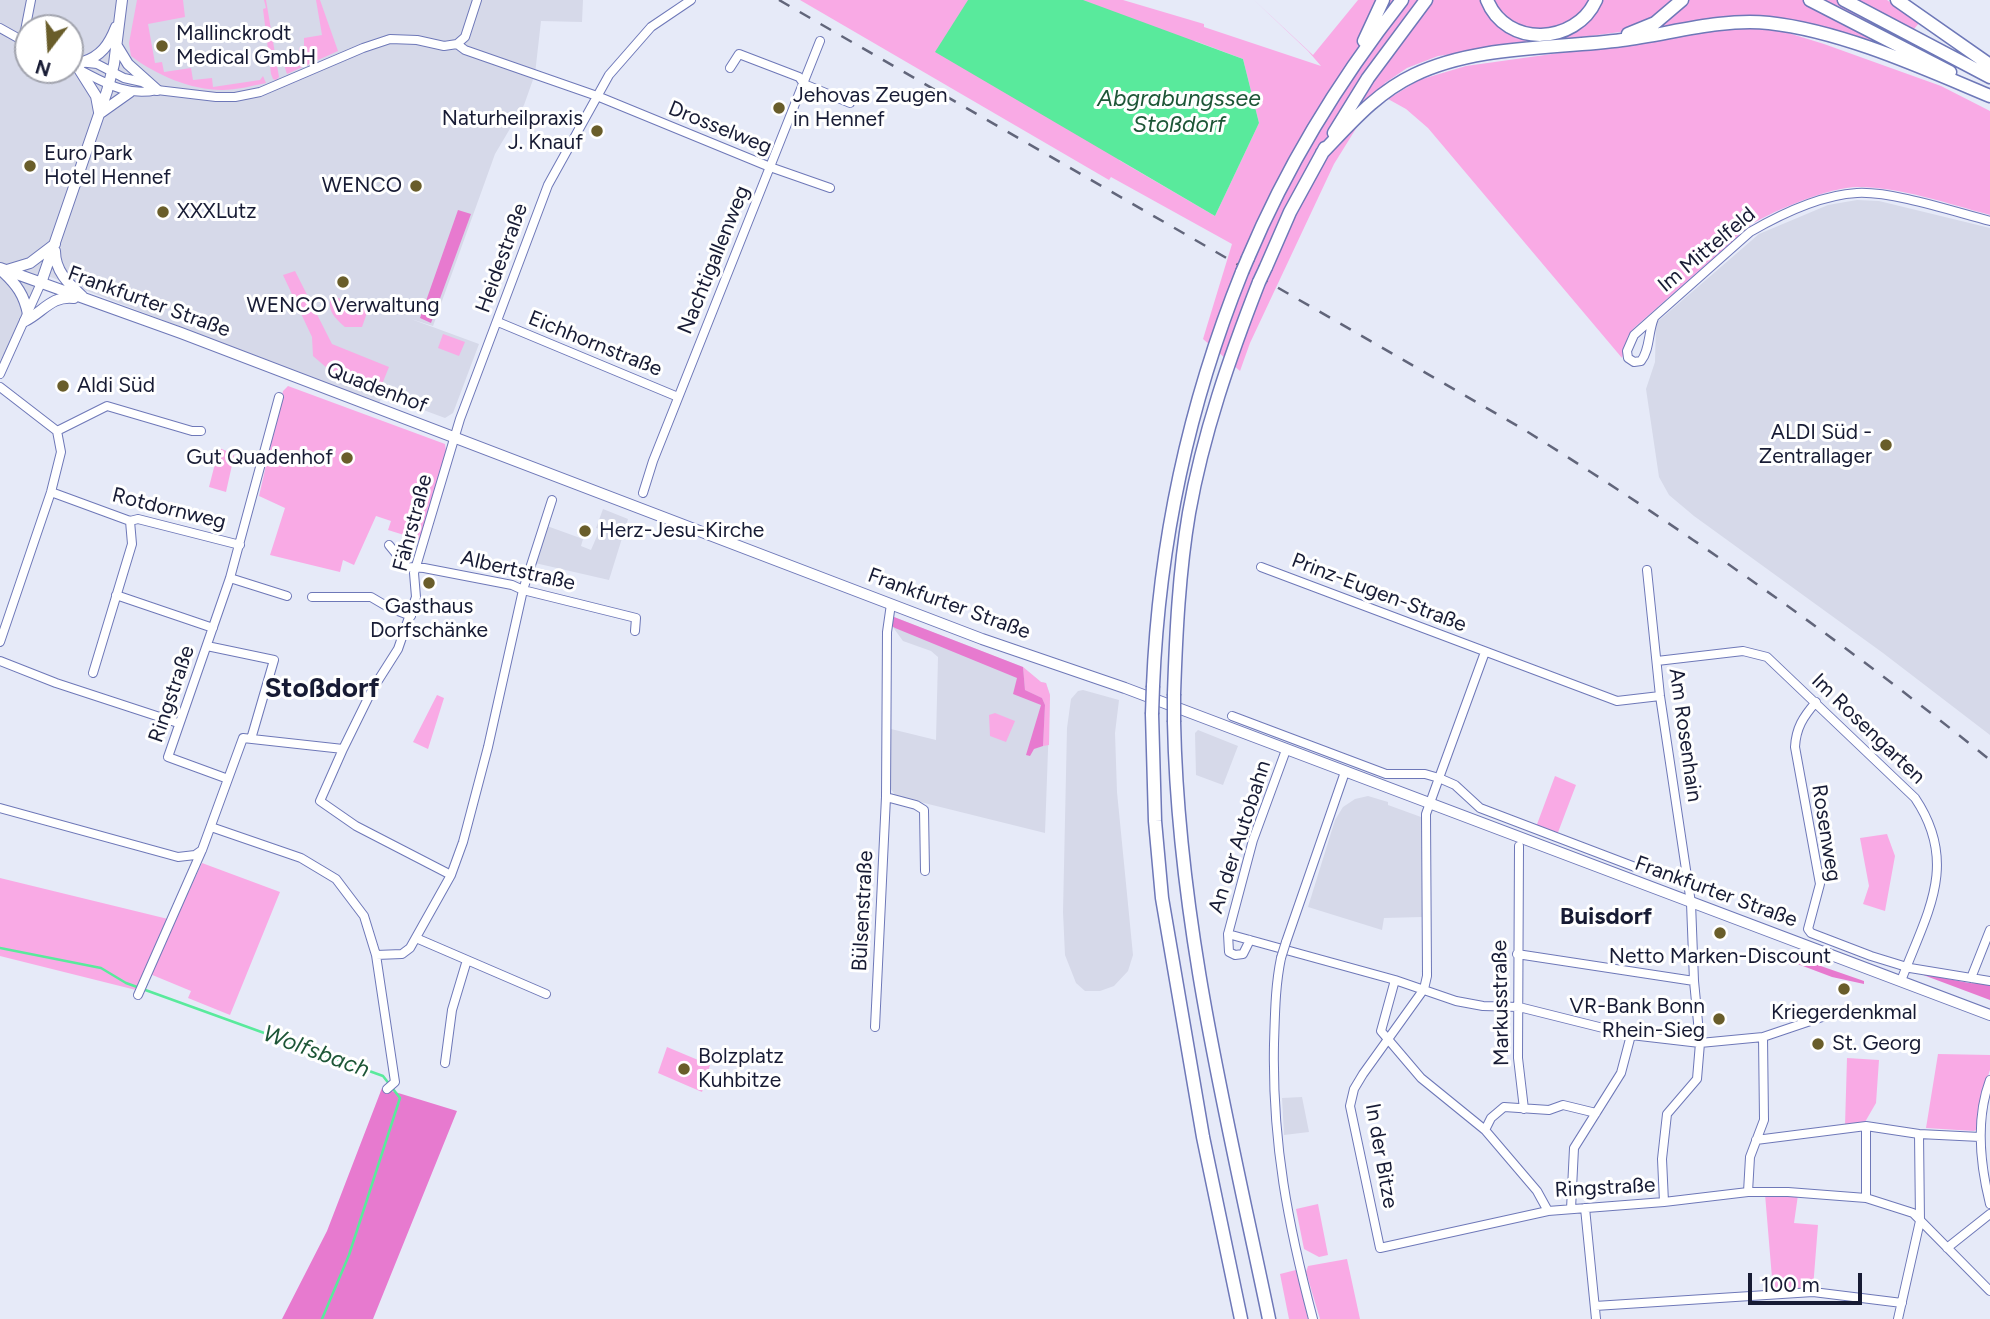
<!DOCTYPE html>
<meta charset="utf-8">
<style>
body{margin:0}
#map{position:relative;width:1990px;height:1319px;overflow:hidden;background:#e6eaf8;font-family:Figtree,sans-serif}
canvas{display:block}
.north{position:absolute;left:14px;top:14px;width:70px;height:70px;box-sizing:border-box;background:#fff;border:2px solid #a2a4ae;border-radius:50%;rotate:197deg;font-size:19px;font-weight:700;line-height:28px;text-align:center;color:#171b34}
.north::after{content:'';display:block;margin:auto;width:24px;height:32px;background:#695d2a;clip-path:polygon(50% 0,100% 100%,50% 72%,0 100%)}
.scale{position:absolute;left:1748px;top:1273px;width:114px;height:32px;box-sizing:border-box;border:4px solid #171b34;border-top:0;padding-left:9px;font-size:21px;line-height:24px;white-space:nowrap;color:#171b34;-webkit-text-stroke:5px #fff;paint-order:stroke}
</style>
<div id="map">
<canvas width="1990" height="1319"></canvas>
<div class="north">N</div>
<div class="scale">100 m</div>
</div>
<script>
const c = document.querySelector('canvas').getContext('2d');
c.lineJoin = 'round';
function paint(path, color) {
  c.fillStyle = color;
  c.fill(path, 'evenodd');
}
function stroke(path, color, width, dash) {
  c.strokeStyle = color;
  c.lineWidth = width;
  c.lineCap = dash ? 'butt' : 'round';
  c.setLineDash(dash || []);
  c.stroke(path);
}
function drawText(font, color, halo, rows, align = 'center') {
  c.font = font + ' Figtree,sans-serif';
  c.lineWidth = 6;
  c.setLineDash([]);
  c.textBaseline = 'middle';
  c.strokeStyle = halo;
  c.fillStyle = color;
  for (const [text, x, y, turn = 0] of rows) {
    c.save();
    c.translate(x, y);
    c.rotate((+turn || 0) * Math.PI / 180);
    c.textAlign = isNaN(turn) ? turn : align;
    if (halo) c.strokeText(text, 0, 0);
    c.fillText(text, 0, 0);
    c.restore();
  }
}
paint(new Path2D(`
 M0,0H583L582,22L541,21L535,74L524,105L495,154L433,326L411,319L479,344L453,413L445,418L383,395L379,403L48,276L0,361ZM28,28H70V70H28Z
 M1857,200L1879,201L1990,228V735L1883,653L1694,516L1669,495L1659,477L1646,389L1655,362L1656,323L1759,234L1828,205Z
 M603,509L628,519L609,580L535,563L547,526L583,539L581,546L591,550L600,529L596,528Z
 M894,617L1023,667L1041,682L1046,683L1050,695L1045,833L896,796L890,788L891,729L936,740L938,657L931,651L903,641L892,626Z
 M1083,690L1119,700L1115,733L1117,792L1133,955L1128,971L1114,986L1100,991H1085L1076,983L1065,955L1063,912L1067,728L1071,699L1078,691Z
 M1198,730L1238,746L1223,785L1196,775L1195,733Z
 M1368,796L1388,802V805L1421,817L1422,917L1384,918L1382,930L1308,907L1335,820L1343,807L1355,799Z
 M1302,1097L1309,1132L1284,1135L1282,1098Z`), '#d6d9e9');
paint(new Path2D(`
 M137,0H183L185,17L148,24L155,63L162,62L164,72L191,68L193,80L212,78L213,87L260,80L263,76L266,83C251,86 237,90 222,90C191,90 156,75 131,56L129,43Z
 M264,0H266L279,77L276,80L273,79L271,74L263,9L266,8Z
 M316,0H320L338,51L287,74L284,65L300,62L299,48L304,46V38L322,35Z
 M800,0H1123L1204,24V27L1321,66L1308,51L1254,0L1313,55L1358,0H1887L1919,23L1896,51L1734,17L1438,56L1407,68L1385,83L1365,114L1334,164L1250,343L1240,371L1203,339L1232,244L1111,177L1109,180ZM1195,41L1243,59L1259,123L1215,216L1119,160Z
 M1769,27L1824,44L1941,86L1990,111V215C1949,204 1900,187 1858,187C1830,187 1775,210 1752,224L1634,328L1628,336L1622,358L1428,128L1406,109L1388,99L1419,80L1466,66L1738,28Z
 M295,271L332,344L389,367L378,394L341,380L313,356L312,337L283,275Z
 M331,295L368,310L362,327H345C334,317 327,311 331,295Z
 M443,334L465,342L459,356L438,348Z
 M288,386L445,444L446,451L420,540L388,530L391,521L376,516L354,565L343,560L340,572L270,555L285,508L259,496L283,391Z
 M219,448L232,453L234,456L226,492L209,487Z
 M1023,667L1041,682L1046,683L1050,695L1049,745L1043,746L1045,705L1042,698L1025,690Z
 M437,695L444,698L428,749L413,742Z
 M995,713L1015,721L1006,742L990,736L989,715Z
 M1555,776L1576,785L1557,835L1536,827Z
 M1887,834L1895,856L1885,911L1863,904L1869,886L1860,838Z
 M202,863L280,892L230,1015L188,998L191,991L150,974Z
 M0,878L168,919L136,990L0,956Z
 M667,1047L710,1065L702,1092L658,1073Z
 M1938,1054L1990,1055V1070L1981,1097L1978,1129L1974,1131L1926,1128Z
 M1847,1058L1879,1060L1876,1103L1865,1122L1845,1126Z
 M1765,1194L1798,1195L1794,1223L1818,1225L1813,1288L1773,1290Z
 M1318,1204L1328,1255L1319,1257L1304,1249L1296,1209Z
 M1347,1259L1360,1319H1320L1306,1272L1308,1266Z
 M1296,1270L1308,1319H1289L1280,1274Z`), '#f9aae5');
paint(new Path2D(`
 M458,210L471,214L431,323L420,318Z
 M894,617L1023,667L1025,690L1042,698L1045,705L1043,746L1034,749L1030,756L1026,755L1041,705L1013,694L1017,678L895,628L892,626Z
 M1789,955L1864,981V984L1832,977L1787,960Z
 M1918,973L1969,983L1990,984V1000Z
 M382,1088L457,1111L373,1319H282L327,1231Z`), '#e77acf');
paint(new Path2D(`
 M968,0H1083L1243,59L1259,123L1215,216L935,52Z`), '#59ea9c');
stroke(new Path2D(`
 M0,948L101,968L126,983L383,1076L400,1098L349,1255L322,1319`), '#59ea9c', 2.5);
const minor = new Path2D(`
 M0,28L25,42
 M23,41L31,0
 M457,44L465,50L597,96L770,167L830,188
 M70,61L97,64L124,78L142,82L157,90L216,97H235L260,92L363,48L390,39L417,40L444,46L457,44L465,37L477,0
 M730,68L739,54L799,77L804,84L850,103
 M78,69C104,82 126,97 157,90
 M1654,318C1648,332 1650,350 1641,361L1634,362L1628,358L1627,351L1634,335L1750,232C1781,214 1821,195 1857,193C1892,191 1955,212 1990,221
 M498,322L678,397
 M0,374L41,283
 M0,387L57,431L61,452L51,492L0,642
 M57,431L107,406L192,431H201
 M51,492L130,521L138,519L240,545
 M643,493L653,461L820,41
 M389,545L407,567L424,568L512,585L523,590L636,618L635,631
 M1261,567L1617,701L1660,696
 M1647,570L1660,696L1691,903L1694,981L1700,1043L1697,1079L1667,1114L1662,1159L1664,1202
 M230,578L287,596
 M116,595L213,628
 M312,597H371L388,607L411,616
 M207,646L274,660L251,739
 M0,661L56,683L178,723
 M1657,661L1743,651L1767,657L1915,798C1960,865 1926,914 1901,981
 M93,673L132,544L130,521
 M1816,702C1803,717 1796,728 1795,747L1820,884L1808,929L1811,933L1871,956L1910,968L1990,981
 M1232,716L1386,774H1425L1439,778L1485,652
 M343,749L320,801L356,826L451,875
 M228,779L168,757L230,578L279,397
 M886,797L916,805L924,810L925,871
 M0,808L178,857L195,855L202,850
 M211,827L301,858L336,879L364,916L376,955L402,954L410,948L451,875L463,842L488,747L523,590L552,500
 M1519,846L1518,1058L1524,1109
 M1228,934L1253,840L1286,750
 M416,938L546,994
 M1250,940L1243,954L1235,955L1229,952L1228,934L1395,980L1456,1001L1483,1006L1519,1007L1631,1035L1700,1043L1763,1037L1840,1011
 M1286,942L1345,772
 M1517,954L1694,981
 M376,955L395,1082L387,1089
 M1281,958C1275,987 1275,1015 1274,1044C1272,1142 1288,1225 1313,1319
 M1971,978L1990,930
 M1395,980L1381,1031L1421,1078L1485,1130L1537,1191L1548,1211L1664,1202L1748,1192H1788L1866,1198L1913,1213L1990,1291
 M138,995L202,850L243,738L343,749L372,690L398,649L416,597L414,573L460,419L548,185L609,75L651,27L691,0
 M875,1027L886,797L887,632L891,604
 M445,1063L452,1010L467,960
 M1990,1080C1975,1120 1980,1164 1990,1204
 M1485,1130L1491,1118L1504,1107L1549,1110L1563,1105L1596,1113
 M1756,1140L1866,1126L1919,1134L1980,1137
 M1748,1192L1750,1157L1764,1120L1763,1037
 M1866,1198V1126
 M1585,1208L1596,1319
 M1571,1209L1574,1148L1621,1073L1631,1035
 M1548,1211L1380,1248L1350,1106L1354,1089L1363,1074L1424,989L1427,976L1426,814L1439,778L1455,785L1480,808L1635,867
 M1947,1248L1990,1214
 M1595,1306L1813,1292L1902,1303
 M1898,1319L1920,1221L1919,1134`);
const major = new Path2D(`
 M117,46L128,64L157,90
 M83,62C101,56 109,45 116,27
 M79,69L96,96L99,112
 M99,114L130,92
 M55,251C55,271 68,283 82,296
 M0,268L181,333L982,639L1125,688L1990,1015
 M7,270L30,263L55,244
 M3,272C17,285 24,295 28,314
 M41,283L107,91L114,64L122,0
 M25,321C43,312 52,295 74,298`);
const highway = new Path2D(`
 M1487,0C1506,48 1576,45 1596,0
 M1810,0L1950,72
 M1844,0L1990,77
 M1897,0L1990,65
 M1628,34L1655,23L1682,0
 M1364,41L1383,0
 M1334,133L1368,78L1426,0
 M1322,153C1350,124 1376,93 1414,75C1476,45 1554,49 1622,40C1670,34 1720,18 1769,23C1842,31 1923,68 1990,96
 M1248,258C1287,165 1340,79 1402,0
 M1266,267L1290,212L1325,148
 M1153,686C1159,542 1188,406 1242,272
 M1174,694C1176,634 1179,572 1189,513C1203,434 1230,356 1259,282
 M1152,714L1155,821L1162,898L1203,1137L1241,1319
 M1174,722C1178,924 1228,1122 1269,1319`);
stroke(minor, '#6e78b8', 10);
stroke(major, '#6e78b8', 12);
stroke(highway, '#6e78b8', 15);
stroke(minor, '#fff', 8);
stroke(major, '#fff', 10);
stroke(highway, '#fff', 12);
stroke(new Path2D(`
 M779,0L1523,429C1685,530 1841,640 1990,760`), '#61657a', 2.5, [12, 12]);
const minorBridge = new Path2D(`
 M1281,958L1286,942`);
const highwayBridge = new Path2D(`
 M1242,272L1248,258
 M1259,282L1266,267
 M1174,694V722
 M1152,714L1153,686`);
stroke(minorBridge, '#6e78b8', 10, []);
stroke(highwayBridge, '#6e78b8', 15, []);
stroke(minorBridge, '#fff', 8);
stroke(highwayBridge, '#fff', 12);
for (const [x, y, r, color] of [
 [162,46,7,"#695d2a"],
 [779,108,7,"#695d2a"],
 [597,131,7,"#695d2a"],
 [30,166,7,"#695d2a"],
 [416,186,7,"#695d2a"],
 [163,212,7,"#695d2a"],
 [343,282,7,"#695d2a"],
 [63,386,7,"#695d2a"],
 [1886,445,7,"#695d2a"],
 [347,458,7,"#695d2a"],
 [585,531,7,"#695d2a"],
 [429,583,7,"#695d2a"],
 [1720,933,7,"#695d2a"],
 [1844,989,7,"#695d2a"],
 [1719,1019,7,"#695d2a"],
 [1818,1044,7,"#695d2a"],
 [684,1069,7,"#695d2a"]
]) {
  const dot = new Path2D();
  dot.arc(x, y, r, 0, 2 * Math.PI);
  c.fillStyle = color;
  c.fill(dot);
  stroke(dot, '#fff', 2.5);
}
drawText('21px', '#171b34', '#fff', [
 ["Mallinckrodt",176,34],
 ["Medical GmbH",176,58],
 ["Jehovas Zeugen",793,96],
 ["in Hennef",793,120],
 ["Naturheilpraxis",583,119,"right"],
 ["J. Knauf",583,143,"right"],
 ["Euro Park",44,154],
 ["Hotel Hennef",44,178],
 ["WENCO",402,186,"right"],
 ["XXXLutz",177,212],
 ["WENCO Verwaltung",343,306,"center"],
 ["Aldi Süd",77,386],
 ["ALDI Süd -",1872,433,"right"],
 ["Zentrallager",1872,457,"right"],
 ["Gut Quadenhof",333,458,"right"],
 ["Herz-Jesu-Kirche",599,531],
 ["Gasthaus",429,607,"center"],
 ["Dorfschänke",429,631,"center"],
 ["Netto Marken-Discount",1720,957,"center"],
 ["VR-Bank Bonn",1705,1007,"right"],
 ["Rhein-Sieg",1705,1031,"right"],
 ["Kriegerdenkmal",1844,1013,"center"],
 ["St. Georg",1832,1044],
 ["Bolzplatz",698,1057],
 ["Kuhbitze",698,1081]
], 'left');
drawText('21px', '#171b34', '#fff', [
 ["Drosselweg",720,128,22],
 ["Im Mittelfeld",1707,250,-40],
 ["Heidestraße",502,258,-70],
 ["Nachtigallenweg",714,260,-68],
 ["Frankfurter Straße",149,302,20],
 ["Eichhornstraße",595,344,22],
 ["Quadenhof",377,388,21],
 ["Rotdornweg",169,509,14],
 ["Fährstraße",413,523,-75],
 ["Albertstraße",518,571,13],
 ["Prinz-Eugen-Straße",1379,593,21],
 ["Frankfurter Straße",949,604,20],
 ["Ringstraße",172,694,-71],
 ["Im Rosengarten",1868,729,44],
 ["Am Rosenhain",1685,735,82],
 ["Rosenweg",1826,833,81],
 ["An der Autobahn",1240,837,-72],
 ["Frankfurter Straße",1716,892,20],
 ["Bülsenstraße",863,911,-87],
 ["Markusstraße",1501,1003,-91],
 ["In der Bitze",1381,1156,80],
 ["Ringstraße",1605,1188,-3]
]);
drawText('italic 23px', '#1d5637', '#fff', [
 ["Abgrabungssee",1179,99],
 ["Stoßdorf",1179,125],
 ["Wolfsbach",316,1052,20]
]);
drawText('bold 24px', '#171b34', '#fff', [
 ["Buisdorf",1606,917]
]);
drawText('bold 28px', '#171b34', '#fff', [
 ["Stoßdorf",322,689]
]);
</script>
